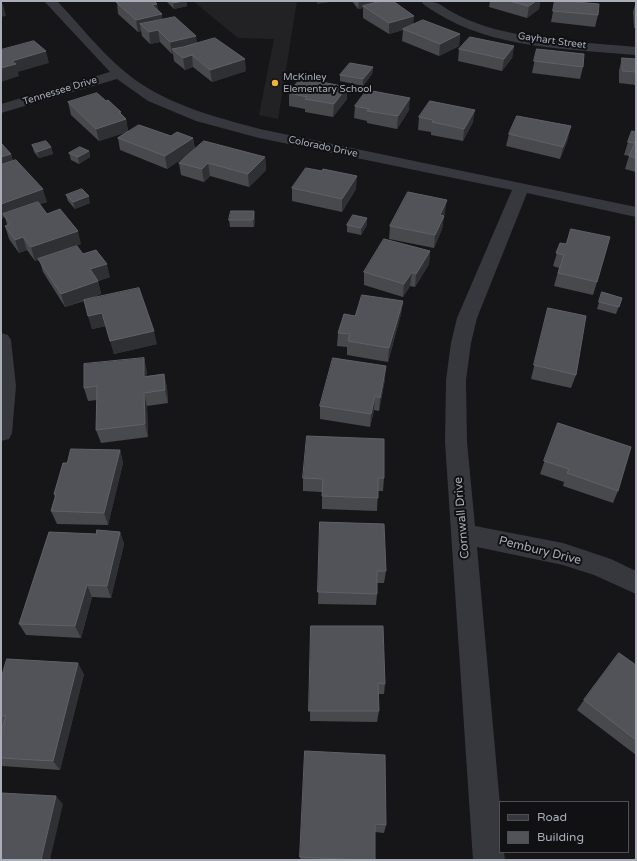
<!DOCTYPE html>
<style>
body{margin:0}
#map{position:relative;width:637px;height:861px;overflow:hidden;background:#161618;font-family:"Varela Round",sans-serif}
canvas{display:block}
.frame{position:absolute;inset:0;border:2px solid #a8adb8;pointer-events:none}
.legend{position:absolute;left:499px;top:801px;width:130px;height:52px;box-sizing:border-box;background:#111113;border:1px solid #4d4f55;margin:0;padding:5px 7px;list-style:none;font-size:12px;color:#a8adb8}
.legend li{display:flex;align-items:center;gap:8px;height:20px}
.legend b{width:20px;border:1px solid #4d4f55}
</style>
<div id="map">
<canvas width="637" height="861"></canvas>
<div class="frame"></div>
<ul class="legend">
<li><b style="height:5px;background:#37383d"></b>Road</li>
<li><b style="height:11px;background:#525359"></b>Building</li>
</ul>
</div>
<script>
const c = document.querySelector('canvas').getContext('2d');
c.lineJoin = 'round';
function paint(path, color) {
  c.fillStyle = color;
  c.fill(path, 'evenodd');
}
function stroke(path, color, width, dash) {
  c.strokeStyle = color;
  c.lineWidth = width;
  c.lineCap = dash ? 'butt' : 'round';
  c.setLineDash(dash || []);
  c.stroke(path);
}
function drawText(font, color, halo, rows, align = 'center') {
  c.font = font + ' "Varela Round",sans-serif';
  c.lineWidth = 4;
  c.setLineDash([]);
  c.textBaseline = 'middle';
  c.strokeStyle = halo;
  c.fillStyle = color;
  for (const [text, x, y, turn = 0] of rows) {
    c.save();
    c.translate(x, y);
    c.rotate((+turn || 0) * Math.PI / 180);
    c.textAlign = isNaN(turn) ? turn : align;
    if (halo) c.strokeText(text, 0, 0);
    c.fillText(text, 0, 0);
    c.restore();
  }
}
paint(new Path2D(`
 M193,1H297L278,119L259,115L274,39L238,38Z`), '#222225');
paint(new Path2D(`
 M44,1H57C78,23 101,52 124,71C163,104 212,116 260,129L636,207V217L527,193L477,318L471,343L466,380L467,442L475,526L563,543L611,559L636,571V594L594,575L563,565L477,547L500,805V852H504L505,860H473L445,442L446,380L451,343L457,318L512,190L259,138L196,121L148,101L117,79L1,113V104L110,72Z
 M421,1C440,1 439,5 454,13C469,21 486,27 503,31C546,41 592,43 636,47V55C570,49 493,49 435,12C431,9 424,6 421,1Z
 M1,333L8,335L11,340L16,386L12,433L9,439L1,441Z`), '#37383d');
paint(new Path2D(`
 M114,1H154L158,11L162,14V20L197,43L246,71L212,82L193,67L185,70L174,61L173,54H172L160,42L150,44L142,36L141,31L138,32L118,14L117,3Z
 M166,1H186L187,6L174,9Z
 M352,1H393L413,24L460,34L459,46L439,56L402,41L403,30L389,34L363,18V8L358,9Z
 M490,1H540L539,9L527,18L489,7Z
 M555,1L598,15L595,27L551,22Z
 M636,1V28H634L633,12Z
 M514,46L512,58L502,71L458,61L459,49Z
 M537,49L583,67L580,79L532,73Z
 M622,58L636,59V85L619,83V70Z
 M373,67L372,74L363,86L340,81V75Z
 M289,93L347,99L333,117L305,112V109L289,106Z
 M68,102L122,115L126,119L128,131L171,136L193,138L195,149L265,157L266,170L249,187L210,176L204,182L181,175L179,163L187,155L167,169L120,150L118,138L127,132L99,141L71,115Z
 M355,106L409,110L397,129L367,123V121L354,118Z
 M419,117L473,122L463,141L431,135V132L418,130Z
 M636,132V172L625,169L629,156L624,155L628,142Z
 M509,134L568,139L560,159L506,146Z
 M32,145L51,147L53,154L39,158L34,152Z
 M89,151L90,157L79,164L71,160L69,153Z
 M11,154L13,161L47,202L40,204L47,214L81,244L62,251L83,254L110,277L98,281L101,294L87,300L157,344L114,354L106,326L92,329L84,301L65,307L43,272L39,259L35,261L27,250L19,253L9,239L5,226L7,225L5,217L1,219Z
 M292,188L356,189L342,212L292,201Z
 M66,195L90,203L75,209L68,201Z
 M254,211L255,218L254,227H230L229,220Z
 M445,213L444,216L442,229L434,248L389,239L390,226Z
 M347,225H367L361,235L347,232Z
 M560,243L597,282L593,295L554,286L559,268L553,266Z
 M430,251L429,264L415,287L410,286L403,297L364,285V272Z
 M602,292L622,298L616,314L597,309Z
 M403,301L401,314L388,362L347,355V347L337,346L338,333L355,316Z
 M548,308L576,375L571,388L531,379Z
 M147,371V376L164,374L167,388L168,403L147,406L148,437L101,443L96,430L97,400L88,401L84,388Z
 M385,379L379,411L374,410L370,427L320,419V406Z
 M558,423L618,491L613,503L563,486L564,482L540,474Z
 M120,450L123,463L108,525L57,524L51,511L55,498L54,494L67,463Z
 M303,478H384L383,491H378L377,511L322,509V492L303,491Z
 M320,522L386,571L384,583H377V594L376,605L318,604Z
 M120,532L124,544L111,598L92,597L81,638L26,635L19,624L96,534Z
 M311,626L385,684L384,694H378L379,711L377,722L310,721Z
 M636,665V755L577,710L584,700Z
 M84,674L60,770L2,766H1V732L3,726H1V679Z
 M305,751L386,825L384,833L375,832V860H300Z`), '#47494d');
paint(new Path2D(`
 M183,1H186L187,6L174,9L173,3Z
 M317,1H337L317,4Z
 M359,1H382L363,6V8L358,9Z
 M536,1H540L539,9L527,18L529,6Z
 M3,4L6,16L1,17V5Z
 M157,4L159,14H162L163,25L140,24L141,31L138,32L136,20L152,5Z
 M414,16L413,28L403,29V30L389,34V23Z
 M158,30L160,42L150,44L149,32Z
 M460,34L459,46L439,56L440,44Z
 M196,36L198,48L172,49L173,54H172L170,42Z
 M514,46L512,58L502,71L504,59Z
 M46,51L49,63L18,72L19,76L1,82V68L12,61Z
 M192,55L193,67L185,70L183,58Z
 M245,59L246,71L212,82L210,70Z
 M373,67L372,74L363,86V79Z
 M347,87V99L333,117L334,104Z
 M410,98L409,110L397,129L398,116Z
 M475,110L473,122L463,141L464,129Z
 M119,112H121L123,120L126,119L128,132L99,141L96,129Z
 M571,126L568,139L560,159L563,147Z
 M193,138L195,150L167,169L165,156Z
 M51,147L53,154L39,158L37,152Z
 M89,151L90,157L79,164L78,157Z
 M11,154L15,167L1,171V157Z
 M265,157L266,170L249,187L248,174Z
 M208,163L210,176L204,182L202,169Z
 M357,176L356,189L342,212V199Z
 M43,189L47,202L6,217L3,214L5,217L1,219V204Z
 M89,196L90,203L75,209L73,202Z
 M447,200L445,213L438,228L440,215Z
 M254,211L255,218L254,227L253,220Z
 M444,216L442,229L434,248L435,235Z
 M367,218V225L361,235V228Z
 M78,231L81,244L35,261L31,247Z
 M23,237L27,250L19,253L15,240Z
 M430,251L429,264L415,287L416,274Z
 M107,264L110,277L98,281L101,294L65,307L61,294L90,269Z
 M412,272L410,286L403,297L404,284Z
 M403,301L401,314L388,362L389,348Z
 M102,313L106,326L92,329L88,316Z
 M154,331L157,344L114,354L110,341Z
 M144,358L147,371V390L144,377Z
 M386,366L385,379L379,411L380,398Z
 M164,374L167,388L168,403L165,390Z
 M144,393L147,406L148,437L145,424Z
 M375,396L374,410L370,427L371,414Z
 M120,450L123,463L108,525L104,513Z
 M120,532L124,544L111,598L107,586Z
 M87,585L92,597L81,638L75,626Z
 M78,663L84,674L60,770L53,761Z
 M56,796L63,804L50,860H41Z`), '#2f3033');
const building = new Path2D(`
 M122,1H154L157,4L152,5L162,14L136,20L116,2Z
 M171,1H183L173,3Z
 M382,1H393L414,16L389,23L363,6Z
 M510,1H536L529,6Z
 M555,1H565L599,4L598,15L553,11Z
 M175,17L196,36L170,42L158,30L149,32L140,24Z
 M423,20L460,34L440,44L403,29Z
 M470,37L514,46L504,59L459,49Z
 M215,38L245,59L210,70L192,55L183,58L172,49L183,47Z
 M34,41L46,51L12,61L16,64L1,68V50Z
 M537,49L584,54L583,67L534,61Z
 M622,58L636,59V72L623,71Z
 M350,63L373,67L363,79L340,75Z
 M301,78L347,87L334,104L305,99L307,97L289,93Z
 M367,90L410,98L398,116L367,111L369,109L355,106Z
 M97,93L106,101L108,100L121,112H119L126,119L96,129L68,102Z
 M430,101L475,110L464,129L432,122L433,120L419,117Z
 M517,116L571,126L563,147L509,134Z
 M139,125L171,136L177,132L193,138L165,156L118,138Z
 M632,131L636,132V158L629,156L635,143L628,142Z
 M46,141L51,147L37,152L32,145Z
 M204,141L265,157L248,174L208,163L202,169L179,163Z
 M1,143L11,154L1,157Z
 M80,147L89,151L78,157L69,153Z
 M16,160L43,189L1,204V165Z
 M306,168L322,171L323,169L357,176L342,199L292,188Z
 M82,189L89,196L73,202L66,195Z
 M408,192L447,200L440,215L444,216L435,235L390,226Z
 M38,202L47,214L60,209L78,231L31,247L23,237L15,240L5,226L10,224L3,214Z
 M231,211H254L253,220H229Z
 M353,215L367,218L361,228L347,225Z
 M571,229L610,237L597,282L558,273L564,255L556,253L560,243L566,244Z
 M384,239L430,251L416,274L412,272L404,284L364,272Z
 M77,246L83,254L96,250L107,264L90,269L98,281L61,294L38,259Z
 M139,288L154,331L110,341L102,313L88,316L84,300Z
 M602,292L622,298L619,307L599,302Z
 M362,295L403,301L389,348L348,341L350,334L338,333L344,314L355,316Z
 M548,308L586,316L576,375L534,365Z
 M144,358V377L164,374L165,390L144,393L145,424L96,430L97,386L84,388V364Z
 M333,358L386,366L380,398L375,396L371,414L320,406Z
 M558,423L631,447L618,491L567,473L569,469L544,461Z
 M307,436L384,439V478H378V498L322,496L323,479L303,478Z
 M71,449L120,450L104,513L51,511L56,494H54L63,463H67Z
 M320,522L384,524L386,571H377V594L318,592Z
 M97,530L120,532L107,586L87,585L75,626L19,624L49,532L96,534Z
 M311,626H383L385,684L378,683L379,711H309Z
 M619,653L636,665V740L584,700Z
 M7,659L78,663L53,761L1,758V732L6,716H1V679Z
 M305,751L385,755L386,825L375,824V860H361L300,857Z
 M1,793L56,796L41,860H1Z`);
paint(building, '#525359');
stroke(building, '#5f6168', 1);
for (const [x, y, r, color] of [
 [275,83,4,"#f2b134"]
]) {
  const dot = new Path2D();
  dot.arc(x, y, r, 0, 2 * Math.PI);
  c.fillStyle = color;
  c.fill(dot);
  stroke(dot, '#111113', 1.5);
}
drawText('10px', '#a8adb8', '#111113', [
 ["Gayhart Street",552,41,8],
 ["Tennessee Drive",60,91,-17],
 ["Colorado Drive",323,147,12]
]);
drawText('10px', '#a8adb8', '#111113', [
 ["McKinley",283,77],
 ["Elementary School",283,89]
], 'left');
drawText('12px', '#a8adb8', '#111113', [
 ["Cornwall Drive",462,518,-95],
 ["Pembury Drive",540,551,14]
]);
</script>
